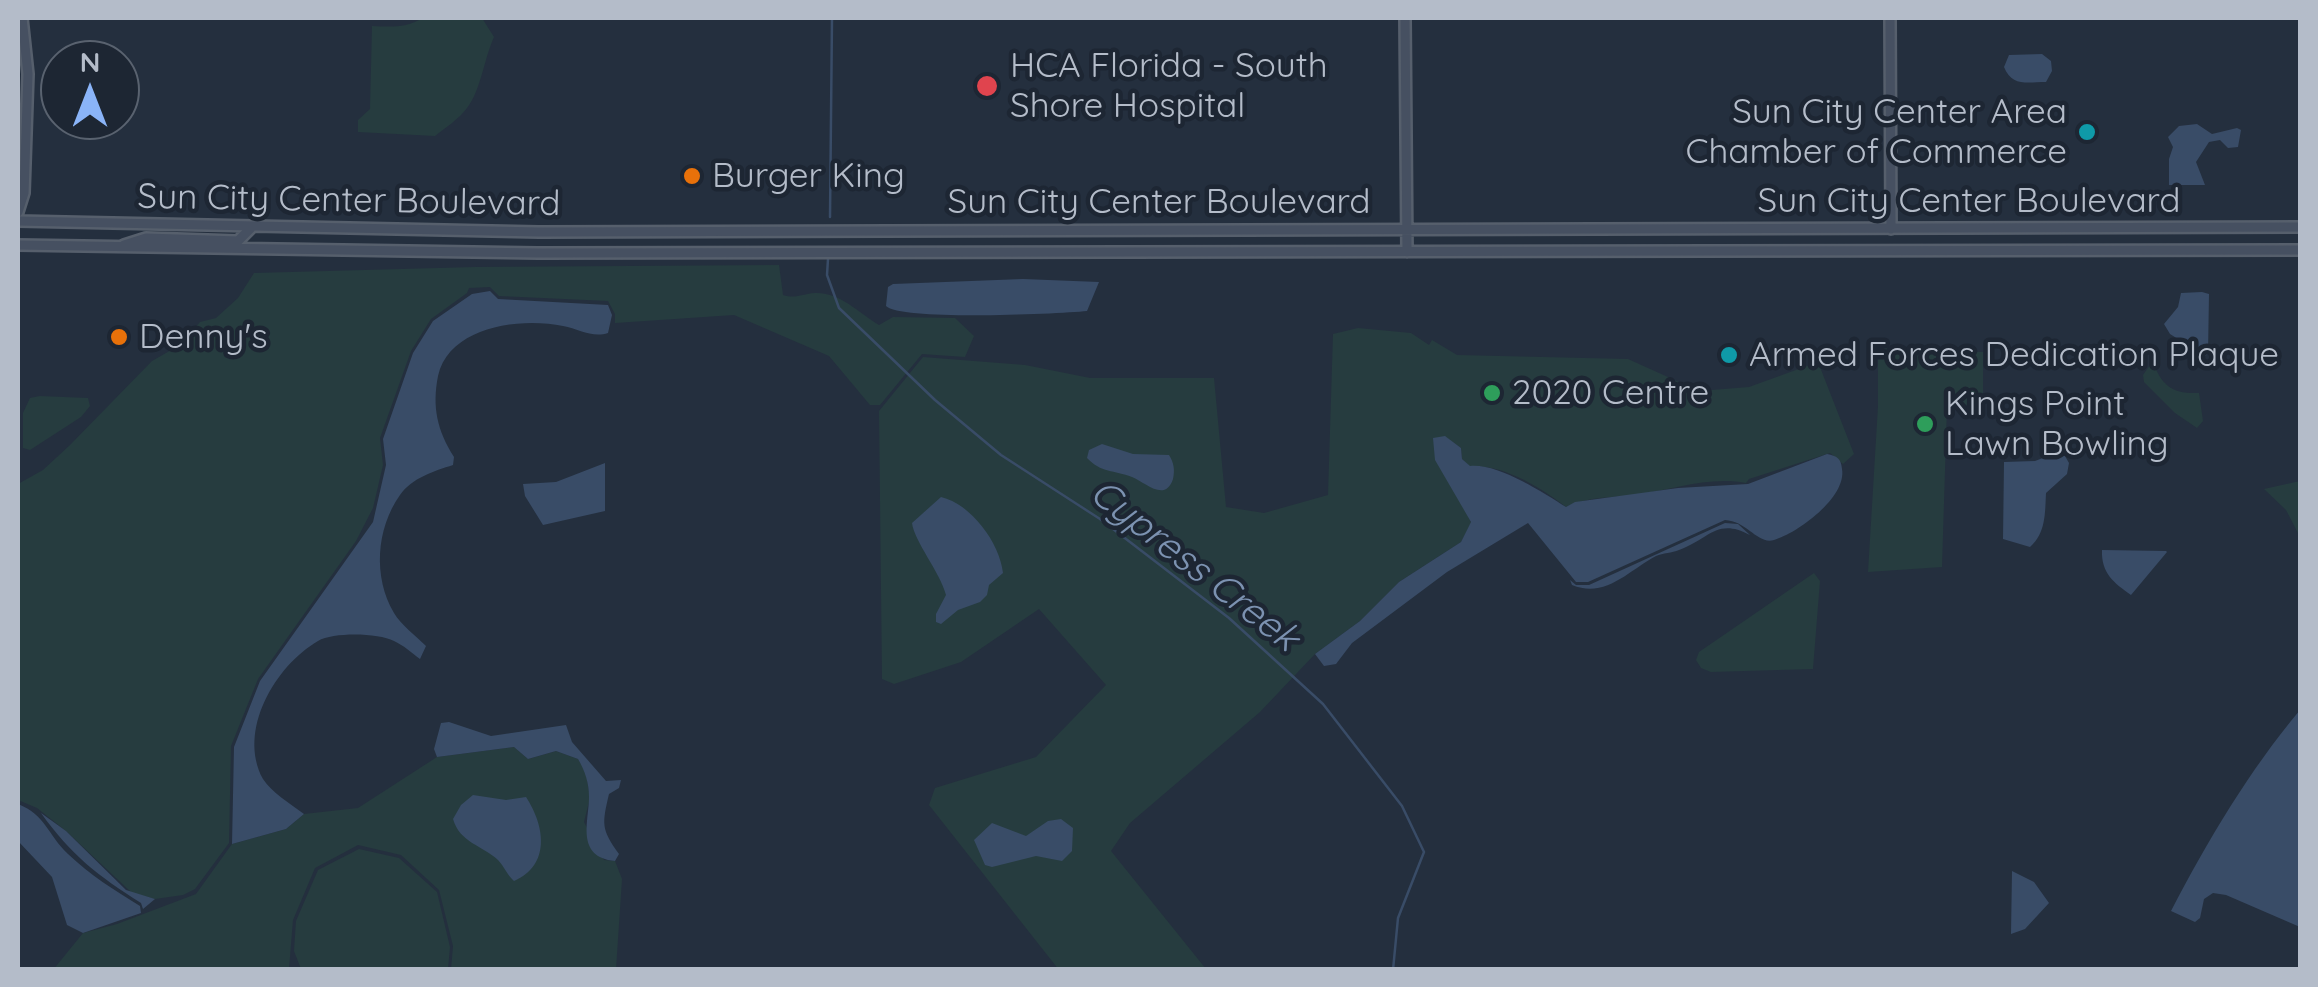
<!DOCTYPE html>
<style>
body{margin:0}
#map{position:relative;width:2318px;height:987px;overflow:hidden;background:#242f3e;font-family:Quicksand,sans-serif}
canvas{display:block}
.frame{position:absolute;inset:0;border:20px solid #b4bcc9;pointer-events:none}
.north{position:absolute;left:40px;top:40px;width:100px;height:100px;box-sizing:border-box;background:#1d2633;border:2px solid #59626f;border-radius:50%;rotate:0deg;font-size:28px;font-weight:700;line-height:40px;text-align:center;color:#b4bcc9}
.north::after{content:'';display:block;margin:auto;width:35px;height:45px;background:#8ab4f8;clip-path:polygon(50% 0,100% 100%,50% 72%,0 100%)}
</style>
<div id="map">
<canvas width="2318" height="987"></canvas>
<div class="frame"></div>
<div class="north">N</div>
</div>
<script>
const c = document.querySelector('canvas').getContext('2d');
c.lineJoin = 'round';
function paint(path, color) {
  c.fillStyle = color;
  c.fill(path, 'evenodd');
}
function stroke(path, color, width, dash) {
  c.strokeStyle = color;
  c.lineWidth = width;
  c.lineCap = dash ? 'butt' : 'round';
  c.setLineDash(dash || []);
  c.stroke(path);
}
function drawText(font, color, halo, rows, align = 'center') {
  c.font = font + ' Quicksand,sans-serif';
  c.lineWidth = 9;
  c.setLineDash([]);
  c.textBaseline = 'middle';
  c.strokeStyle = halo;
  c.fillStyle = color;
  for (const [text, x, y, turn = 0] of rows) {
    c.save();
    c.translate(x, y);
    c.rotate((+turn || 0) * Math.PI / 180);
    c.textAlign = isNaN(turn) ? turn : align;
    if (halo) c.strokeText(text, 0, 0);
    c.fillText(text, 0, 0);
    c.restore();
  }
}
paint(new Path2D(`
 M423,18H482L494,37C484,59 481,90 467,108C459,119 445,128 435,136L358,132V120L370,109L372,26C392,27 406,28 423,18Z
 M779,265L783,295C796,299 802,294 815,293C840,292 859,313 879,325L893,317L955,318L974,336L965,357L922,354L880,405H870L829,356L734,315L615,323V314L608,301L499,296L490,287L469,288L467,293L431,319L411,351L380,438L383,465L373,508L356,541L258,679L231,746L229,843L195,889L183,895L155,899L132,893L66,831L37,808L18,800V484L43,470L70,445L152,361L180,345L200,322L216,318L238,298L254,273L475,267Z
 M1358,328L1411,333L1429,345L1432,340L1457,355L1628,359L1699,391L1749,387L1818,362L1854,454L1843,464L1830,453L1749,479L1746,483C1709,476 1672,490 1635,495C1611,498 1588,496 1566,507C1542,488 1501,463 1470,467L1462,459L1461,448L1445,437L1471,523L1461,542L1399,582L1360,621L1315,654L1260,712L1130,823L1111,851L1206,969L1059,970L929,805L935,788L1036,757L1106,685L1039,609L961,662L894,684L882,679L879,411L923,357L1025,365L1090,378H1214L1226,507L1264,513L1328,495L1333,334Z
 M1878,348L1983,352V404L1947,406L1942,567L1868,572L1878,406Z
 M2153,361C2161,386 2173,394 2199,393L2203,421L2197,428L2175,413L2144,382L2143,375Z
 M40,396L88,398L90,406L81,417L30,450L23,448V413L30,398Z
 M2300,481V537L2286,510L2264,489Z
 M1814,573L1820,581L1813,669L1711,672L1701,668L1696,660L1699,652Z
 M514,747L528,759L556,751L578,759L586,772L590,798L584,822L604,860L615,861L622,879L616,969H451L453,946L439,890L401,855L358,845L315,868L293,920L289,969L53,970L83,933L117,924L196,894L232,844L286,829L304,814L358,808L437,757Z
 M359,849L399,858L437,892L450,947L448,969H301L294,951L296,921L318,870Z`), '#263c3f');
paint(new Path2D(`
 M2042,54L2051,61L2052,71L2046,82C2027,82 2012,87 2004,67L2009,55Z
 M2197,124L2212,134L2237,128L2241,130L2238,147L2228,148L2220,140L2209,142L2196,162L2205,185H2169V159L2173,147L2168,137L2179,126Z
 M1023,279L1099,282L1087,311C1057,314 901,321 886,306L888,287L893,284Z
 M490,291L498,299L608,305L612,315L608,333C592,338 579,329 563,326C521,317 449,326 438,376C432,407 437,430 454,457L453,465C434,471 412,478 400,495C376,529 373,577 394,613C401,625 416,636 426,646L420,659C412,653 403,645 394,641C378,633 334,632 318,641C275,666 237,731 263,779C271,792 291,804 304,814L286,829L232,844L234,747L260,681L373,522L386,465L383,439L413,353L433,321L472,294Z
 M2202,292L2209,294L2208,354L2205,356L2170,334L2164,324L2178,307L2181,293Z
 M1445,436L1461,448L1462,459L1470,466C1498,463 1542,492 1566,507L1575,502L1678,488L1748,484L1827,454C1837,456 1841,458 1842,469C1847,497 1798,533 1774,540C1758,545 1747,521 1725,520L1588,582H1576L1528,523L1447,572L1352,643L1336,664L1324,666L1315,654L1360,621L1399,582L1461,542L1471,522L1435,460L1433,438Z
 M1102,444L1133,454L1169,455C1174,463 1175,470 1173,479C1165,503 1145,482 1132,477C1114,470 1101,473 1087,458L1089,450Z
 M2048,456H2065L2069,463L2067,474L2046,493C2045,513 2046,533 2030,547L2003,539L2004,462L2035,461Z
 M605,463V511L543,525L525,496L523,484L556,482Z
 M941,497C971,504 1000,543 1003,573L989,585L987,595L980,602L958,610L941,624L936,622V614L946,595C940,572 914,541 912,523Z
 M1725,523L1738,524L1750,535C1717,517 1709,539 1679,550C1672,553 1663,553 1656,556C1629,570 1606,599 1572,585L1570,580L1576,585H1589Z
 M2102,550L2166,551L2167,552L2131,595C2114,583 2101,573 2102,550Z
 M2300,710V927L2226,895L2213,893L2204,899L2200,918L2195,922L2171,911C2208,840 2249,771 2300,710Z
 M449,722L491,736L566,725L572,742L606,781L621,780L619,788L609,794C602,824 601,829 619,854L615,861C575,857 589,821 589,797C589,783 585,771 578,759L556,751L528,759L514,747L437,757L434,749L441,723Z
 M473,795L506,800L526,797C545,826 551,865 514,881C507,875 504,866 498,860C482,845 460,843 453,819L461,805Z
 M18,804C46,815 47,834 68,854C90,875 114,890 140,906L141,913L83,933L67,925L52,877L18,841Z
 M41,813L66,831L126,890L155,899L143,909L141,903C98,876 71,855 41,813Z
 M1061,819L1073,828L1072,851L1062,861L1036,856L992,867L985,865L974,840L992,823L1026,836L1048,821Z
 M2012,871L2034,882L2049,903L2025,929L2011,934Z`), '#394c67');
stroke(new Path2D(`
 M830,217L832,18
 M828,259L827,275L839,308L935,400L1001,455L1100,519L1229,618L1323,704L1402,806L1424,852L1398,918L1393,970`), '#394c67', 2.5);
const secondary = new Path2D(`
 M1405,18L1407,252
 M1890,18L1891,229
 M18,212L24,193L28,74L22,18
 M18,221L539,232L2300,227
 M18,245L538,253L2300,250
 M124,245L146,238L238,241L251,228`);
stroke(secondary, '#565f6c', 14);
stroke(secondary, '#465061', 9);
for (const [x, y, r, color] of [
 [987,86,12,"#e0444e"],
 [2087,132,10,"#0f9aa8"],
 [692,176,10,"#e8710a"],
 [119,337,10,"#e8710a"],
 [1729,355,10,"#0f9aa8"],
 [1492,393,10,"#2e9e5b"],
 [1925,424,10,"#2e9e5b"]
]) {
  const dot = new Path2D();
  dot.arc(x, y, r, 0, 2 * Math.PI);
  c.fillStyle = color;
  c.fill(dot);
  stroke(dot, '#1d2633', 4);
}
drawText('35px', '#b4bcc9', '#1d2633', [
 ["HCA Florida - South",1010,66],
 ["Shore Hospital",1010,106],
 ["Sun City Center Area",2067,112,"right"],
 ["Chamber of Commerce",2067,152,"right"],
 ["Burger King",712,176],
 ["Denny's",139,337],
 ["Armed Forces Dedication Plaque",1749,355],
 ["2020 Centre",1512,393],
 ["Kings Point",1945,404],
 ["Lawn Bowling",1945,444]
], 'left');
drawText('35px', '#b4bcc9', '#1d2633', [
 ["Sun City Center Boulevard",349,201,1],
 ["Sun City Center Boulevard",1969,201],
 ["Sun City Center Boulevard",1159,202]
]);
drawText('italic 38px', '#7c92b1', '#1d2633', [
 ["Cypress Creek",1194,566,38]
]);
</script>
